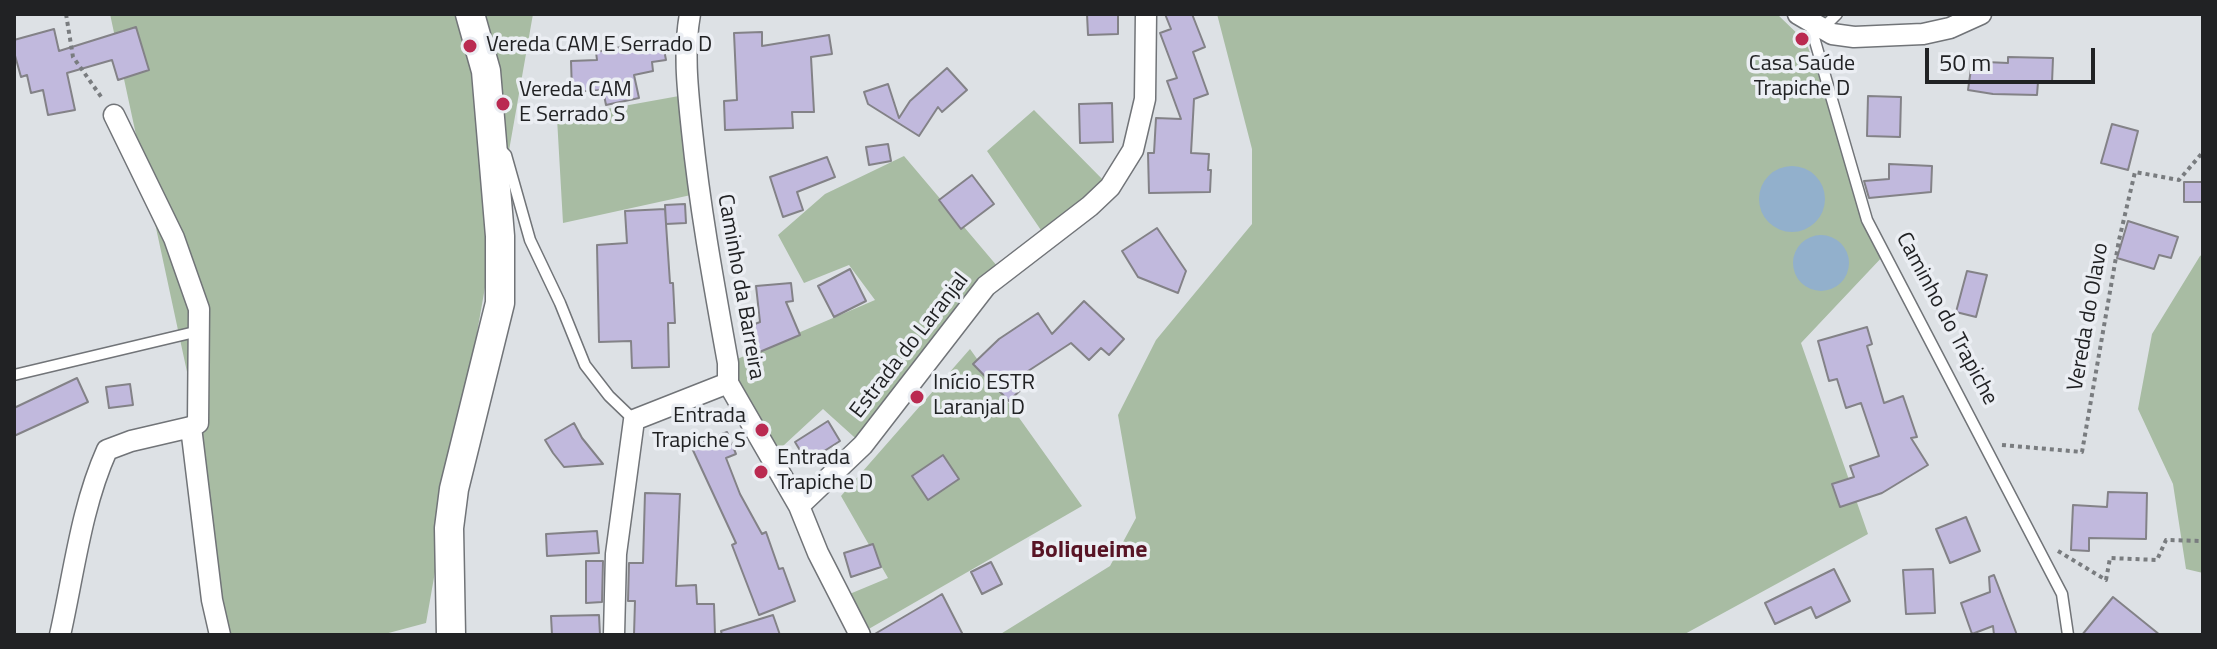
<!DOCTYPE html>
<meta charset="utf-8">
<style>
body{margin:0}
#map{position:relative;width:2217px;height:649px;overflow:hidden;background:#dde1e5;font-family:"Titillium Web",sans-serif}
canvas{display:block}
.frame{position:absolute;inset:0;border:16px solid #212224;pointer-events:none}
.scale{position:absolute;left:1925px;top:48px;width:170px;height:36px;box-sizing:border-box;border:4px solid #212224;border-top:0;padding-left:10px;font-size:24px;line-height:28px;white-space:nowrap;color:#212224;-webkit-text-stroke:6px #ebeef3;paint-order:stroke}
</style>
<div id="map">
<canvas width="2217" height="649"></canvas>
<div class="frame"></div>
<div class="scale">50 m</div>
</div>
<script>
const c = document.querySelector('canvas').getContext('2d');
c.lineJoin = 'round';
function paint(path, color) {
  c.fillStyle = color;
  c.fill(path, 'evenodd');
}
function stroke(path, color, width, dash) {
  c.strokeStyle = color;
  c.lineWidth = width;
  c.lineCap = dash ? 'butt' : 'round';
  c.setLineDash(dash || []);
  c.stroke(path);
}
function drawText(font, color, halo, rows, align = 'center') {
  c.font = font + ' "Titillium Web",sans-serif';
  c.lineWidth = 7;
  c.setLineDash([]);
  c.textBaseline = 'middle';
  c.strokeStyle = halo;
  c.fillStyle = color;
  for (const [text, x, y, turn = 0] of rows) {
    c.save();
    c.translate(x, y);
    c.rotate((+turn || 0) * Math.PI / 180);
    c.textAlign = isNaN(turn) ? turn : align;
    if (halo) c.strokeText(text, 0, 0);
    c.fillText(text, 0, 0);
    c.restore();
  }
}
paint(new Path2D(`
 M110,14H533L426,623L381,635H220L198,423Z
 M1217,14H1777L1806,42L1885,254L1801,343L1868,534L1683,635H999L1110,566L1136,518L1118,415L1156,340L1252,224V149Z
 M679,96L691,195L563,223L557,118Z
 M1034,110L1110,187L1047,239L987,151Z
 M904,156L1003,273L863,445L823,409L770,458L728,363L875,300L849,265L804,283L778,235L825,194Z
 M2203,254V573L2186,569L2173,484L2138,409L2152,334L2200,256Z
 M970,349L1082,506L860,634L840,598L888,578L841,496Z`), '#a8bca3');
paint(new Path2D(`
 M1759 199a33 33 0 1 1 66 0a33 33 0 1 1-66 0Z
 M1793 263a28 28 0 1 1 56 0a28 28 0 1 1-56 0Z`), '#92b0cc');
const building = new Path2D(`
 M1087,14H1118V34L1088,35Z
 M1165,14H1192L1205,47L1193,52L1208,94L1194,99L1191,153L1209,154L1208,170H1211L1210,192L1149,193L1148,153H1154L1156,118L1181,119L1167,81L1177,78L1160,33L1171,29Z
 M136,27L149,70L118,80L112,60L67,73L75,110L48,115L43,90L31,93L27,75L21,77L14,52V40L54,29L59,51Z
 M762,32V46L829,35L832,54L811,57L814,112H792L793,128L725,130L724,101L737,100L734,33Z
 M662,39L666,60L652,62L653,71L634,75L639,98L606,105L603,90L572,92L571,61L597,60L596,52Z
 M2008,57L2053,58L2052,83L2038,82L2037,95L1993,94L1968,90L1971,69L1986,71V62L2008,63Z
 M947,68L967,90L942,112L938,107L919,136L868,104L864,92L888,84L899,118L910,101Z
 M1868,96L1901,97L1900,137L1867,136Z
 M1112,103L1113,142L1080,143L1079,104Z
 M2112,124L2138,131L2128,170L2101,163Z
 M888,144L891,161L869,165L866,147Z
 M827,157L835,177L797,192L803,210L783,217L770,177Z
 M1889,164L1932,166L1931,192L1869,198L1864,181L1889,179Z
 M972,175L994,204L961,229L939,200Z
 M2184,182H2203V202H2184Z
 M685,204L686,223L666,224L665,205Z
 M665,209L670,283H673L675,323H668L669,367L632,368L631,341L599,342L597,245L627,243L625,211Z
 M2128,221L2178,237L2171,258L2159,255L2154,269L2117,258Z
 M1157,228L1186,271L1178,293L1138,277L1122,251Z
 M850,269L866,301L834,317L818,286Z
 M1967,271L1987,275L1976,317L1956,312Z
 M791,283L793,301L786,302L800,335L750,356L740,330L760,322L756,286Z
 M1084,301L1124,339L1109,355L1101,348L1089,360L1071,343L1022,375L1028,383L1009,401L973,364L999,339L1038,313L1052,334Z
 M1867,327L1872,344L1867,346L1884,403L1903,396L1917,437L1911,438L1928,465L1882,493L1840,507L1832,484L1854,477L1850,466L1879,456L1861,403L1846,408L1837,379L1829,381L1818,341Z
 M77,378L88,402L14,436V408Z
 M130,384L133,405L109,408L106,387Z
 M828,421L840,441L807,462L795,442Z
 M574,423L582,438L603,464L564,467L553,453L545,440Z
 M727,432L736,454L726,458L740,494L762,534L766,532L779,569L783,568L795,601L759,615L732,545L736,543L691,446Z
 M943,455L959,479L928,500L912,476Z
 M2108,492L2147,493L2146,539L2089,538V551L2071,550L2073,505L2107,507Z
 M645,493L680,494L676,586L696,585L697,604H714L715,635H634L635,601H628L629,563H643Z
 M1966,517L1980,551L1950,563L1936,529Z
 M597,531L599,553L547,556L546,534Z
 M873,544L881,567L851,577L844,553Z
 M586,561H603L602,602L586,603Z
 M991,562L1002,584L982,594L971,572Z
 M1834,569L1850,601L1816,618L1811,607L1775,624L1765,603Z
 M1933,569L1935,613L1906,614L1903,570Z
 M1994,575L2017,635H1994L1993,626L1972,634L1961,603L1990,592L1989,577Z
 M942,594L963,635H873L934,599Z
 M2113,597L2160,635H2082Z
 M599,615L600,635H552L551,616Z
 M773,615L780,635H722L721,631Z`);
paint(building, '#c1b9dd');
stroke(building, '#838287', 2);
const service = new Path2D(`
 M1810,24L1867,220L2062,594L2068,635
 M1822,29L1837,14
 M502,151L506,155L530,240L560,303L585,365L609,396L634,420
 M14,375L199,331`);
const minor = new Path2D(`
 M690,14C683,53 688,92 692,131C700,209 714,285 728,363V383L799,506L818,553L860,635
 M1798,14L1832,34L1854,37L1923,34L1950,28L1981,14
 M191,427L212,600L220,635
 M799,506L863,445L986,286L1090,206L1110,187L1133,150L1145,99L1146,14
 M60,635C74,573 81,508 107,450L131,441L191,427L198,423L199,309L174,238L114,115
 M614,635L616,554L634,420L728,383`);
const secondary = new Path2D(`
 M451,635L449,528L454,489L500,303V236L486,71L470,14`);
stroke(service, '#717478', 13);
stroke(minor, '#717478', 23);
stroke(secondary, '#717478', 31);
stroke(new Path2D(`
 M66,14L73,57L102,98
 M2002,445L2082,452L2119,240L2135,172L2179,180L2203,152
 M2058,551L2106,580L2110,558L2157,560L2166,540L2203,541`), '#797c7f', 4, [4, 4]);
stroke(service, '#fff', 10);
stroke(minor, '#fff', 20);
stroke(secondary, '#fff', 28);
for (const [x, y, r, color] of [
 [1802,39,8,"#ba2a51"],
 [470,46,8,"#ba2a51"],
 [503,104,8,"#ba2a51"],
 [917,397,8,"#ba2a51"],
 [762,430,8,"#ba2a51"],
 [761,472,8,"#ba2a51"]
]) {
  const dot = new Path2D();
  dot.arc(x, y, r, 0, 2 * Math.PI);
  c.fillStyle = color;
  c.fill(dot);
  stroke(dot, '#ebeef3', 3);
}
drawText('22px', '#212224', '#ebeef3', [
 ["Vereda CAM E Serrado D",486,46],
 ["Casa Saúde",1802,65,"center"],
 ["Trapiche D",1802,90,"center"],
 ["Vereda CAM",519,91],
 ["E Serrado S",519,116],
 ["Início ESTR",933,384],
 ["Laranjal D",933,409],
 ["Entrada",746,417,"right"],
 ["Trapiche S",746,442,"right"],
 ["Entrada",777,459],
 ["Trapiche D",777,484]
], 'left');
drawText('22px', '#212224', '#ebeef3', [
 ["Caminho da Barreira",740,287,80],
 ["Vereda do Olavo",2089,317,-80],
 ["Caminho do Trapiche",1946,319,62],
 ["Estrada do Laranjal",910,346,-52]
]);
drawText('bold 24px', '#581425', '#ebeef3', [
 ["Boliqueime",1089,551]
]);
</script>
